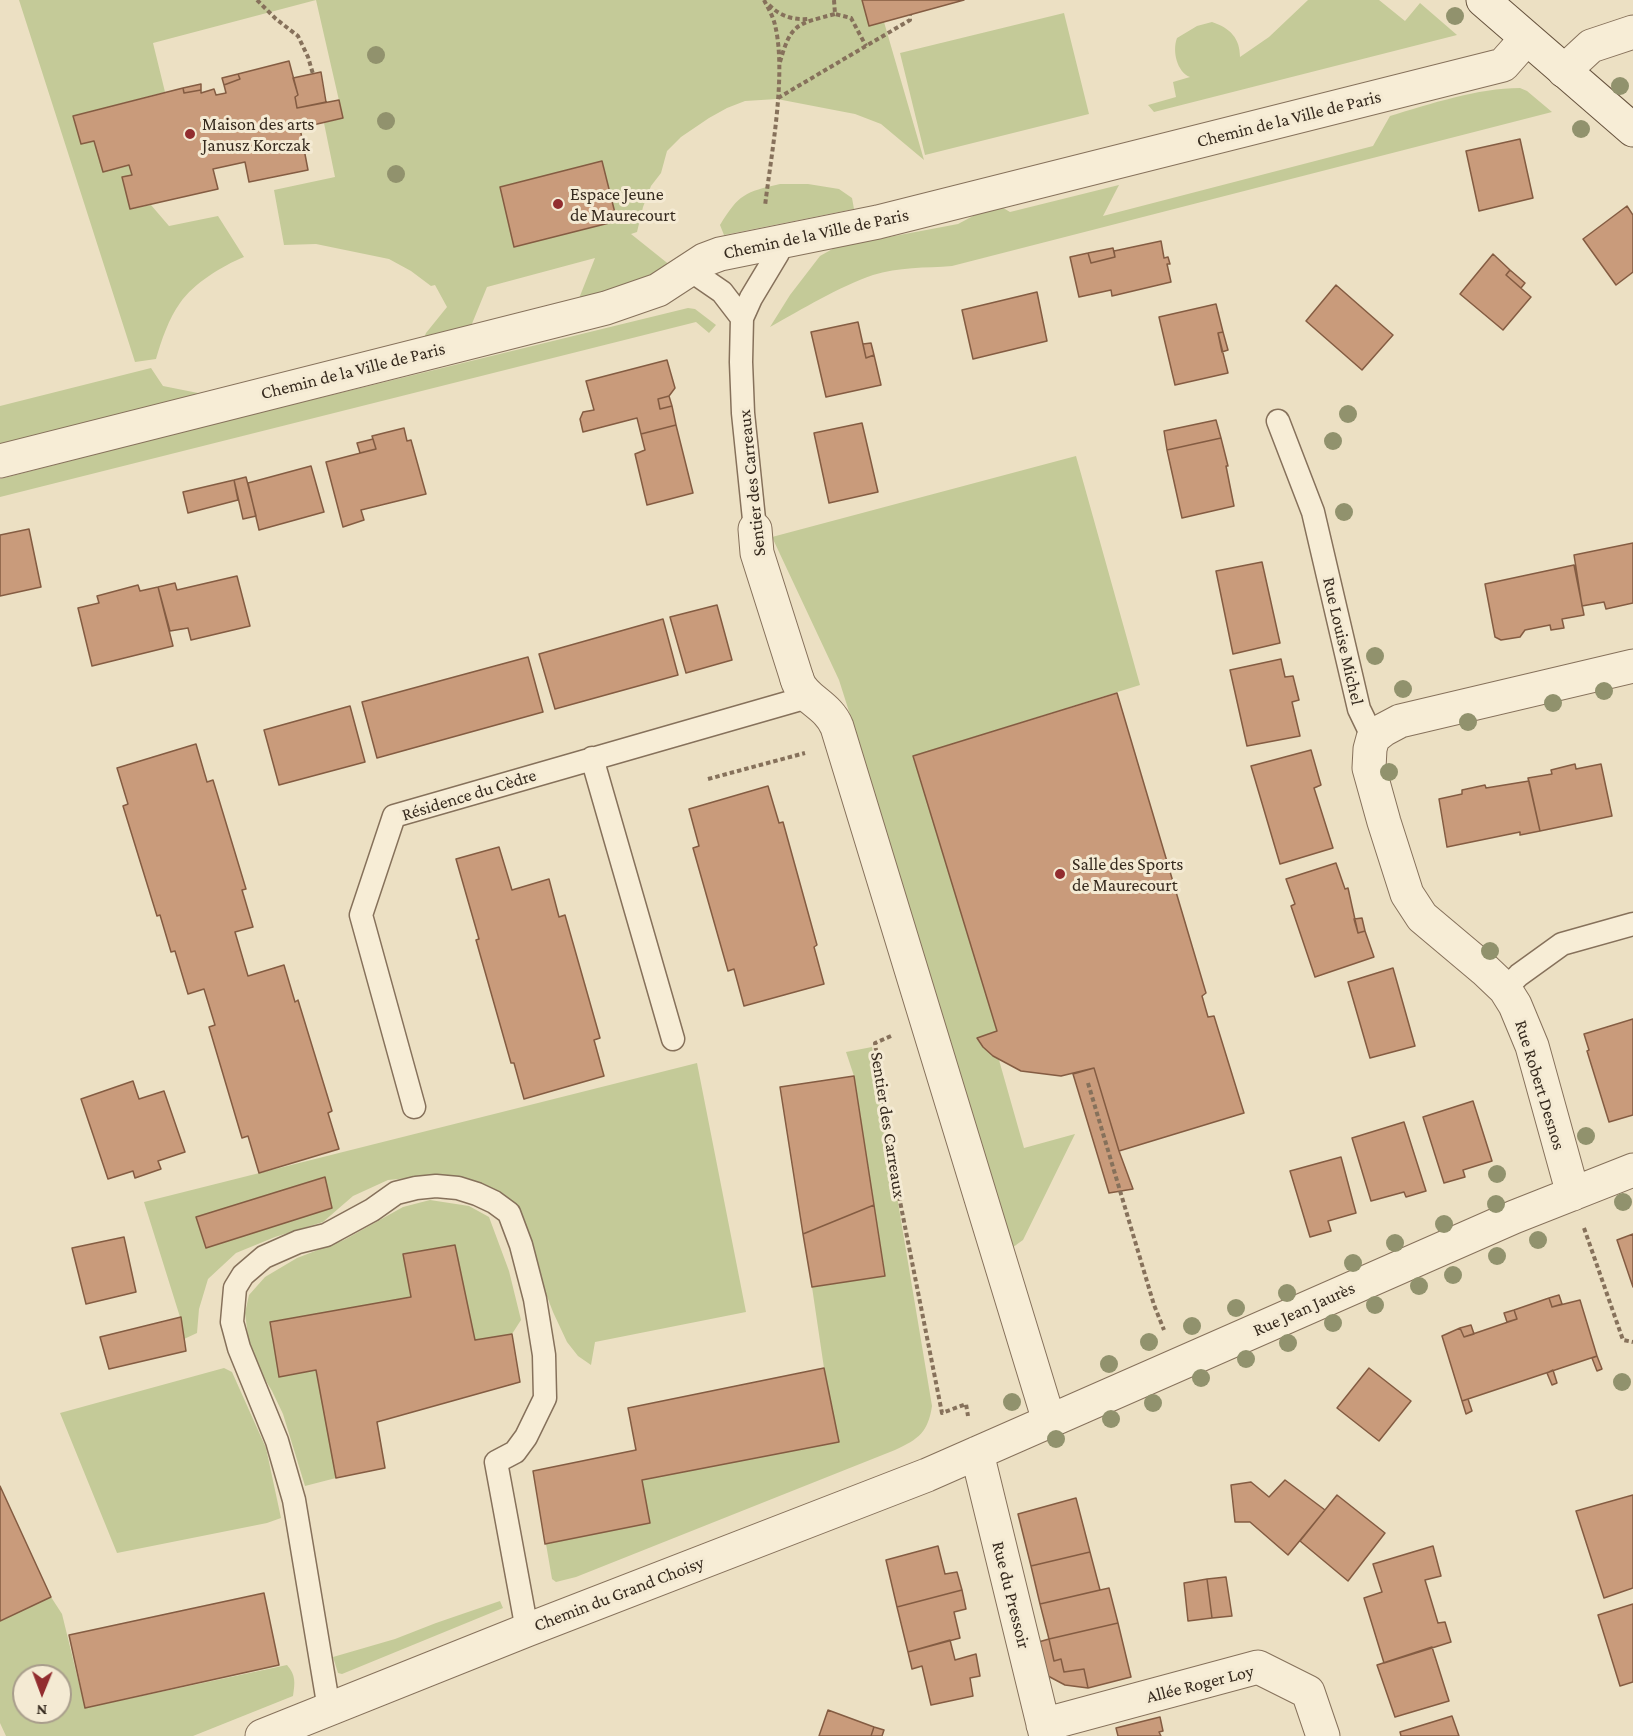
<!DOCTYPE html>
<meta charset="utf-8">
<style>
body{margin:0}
#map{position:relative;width:1633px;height:1736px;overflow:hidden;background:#ece0c3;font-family:"Crimson Pro",serif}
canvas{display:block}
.north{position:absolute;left:12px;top:1664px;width:60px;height:60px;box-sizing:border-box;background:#f4ead3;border:2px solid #a89d8b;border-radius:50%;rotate:181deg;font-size:16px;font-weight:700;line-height:24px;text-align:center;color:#362a1e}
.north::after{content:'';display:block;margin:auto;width:21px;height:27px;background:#922d2f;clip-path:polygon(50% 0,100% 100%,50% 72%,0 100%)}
</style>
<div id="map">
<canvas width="1633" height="1736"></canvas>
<div class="north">N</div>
</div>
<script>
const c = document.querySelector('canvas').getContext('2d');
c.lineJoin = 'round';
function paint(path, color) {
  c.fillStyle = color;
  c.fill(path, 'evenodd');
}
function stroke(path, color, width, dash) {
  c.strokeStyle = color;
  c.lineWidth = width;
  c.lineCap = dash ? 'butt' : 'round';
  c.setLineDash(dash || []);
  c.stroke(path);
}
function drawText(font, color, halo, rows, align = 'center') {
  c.font = font + ' "Crimson Pro",serif';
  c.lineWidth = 6;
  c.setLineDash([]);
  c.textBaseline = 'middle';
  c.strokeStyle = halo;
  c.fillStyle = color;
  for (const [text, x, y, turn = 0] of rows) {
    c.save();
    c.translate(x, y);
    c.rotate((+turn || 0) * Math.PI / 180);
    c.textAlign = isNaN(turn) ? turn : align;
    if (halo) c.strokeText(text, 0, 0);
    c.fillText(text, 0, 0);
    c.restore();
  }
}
paint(new Path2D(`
 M19,0H862L869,26L884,22L924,160L881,124L855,114L777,99L745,101L727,108L709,118L681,137L667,151L661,173L651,186L643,207L637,232L631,234L676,270L576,306L595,258L487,287L469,331L424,338L426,333L447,307L435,285L431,286L411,271L389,259L316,244L284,245L274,190L335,177L324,123L343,118L316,0L153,43L165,92L73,116L81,144L94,141L103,172L129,165L132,175L122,177L130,209L151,205L169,226L218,216L244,257C222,266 194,283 180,303C169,318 161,341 156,359L135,362Z
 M1308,0H1379L1405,21L1420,3L1457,35L1154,112L1148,105L1176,97L1173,82L1190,77C1177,72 1172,51 1177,38L1197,26L1212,22C1230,28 1240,38 1240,57L1269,37Z
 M1064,13L1089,114L925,155L900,53Z
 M1520,88L1527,91L1552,112L952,266C926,268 898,267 873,275C840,286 801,310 770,327L790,295L820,256L836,247L958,224L975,215L985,205L995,203L1010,212L1119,185L1103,216L1373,146L1390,116C1430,104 1478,88 1520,88Z
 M780,184H808L839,189L852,198L854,209L724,235L720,225C739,194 745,192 780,184Z
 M688,308L695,309L716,325L709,333L696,322L0,497V479L213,424Z
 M151,368L163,386L198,393L196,397L0,451V406Z
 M1076,456L1140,685L913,756L997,1031L977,1038L999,1060L1024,1148L1075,1134L1023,1240L1009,1250L866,765L839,680L772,537Z
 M872,1047L932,1406C928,1432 919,1439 895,1450L576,1577L556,1582L552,1579L546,1544L649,1523L642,1480L839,1442L824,1368L812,1287L885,1275L854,1076L846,1052Z
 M697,1063L746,1312L595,1342L591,1365L578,1356L567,1342L553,1312L523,1234L440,1175L388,1180L353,1196L323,1222L275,1237L236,1253L208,1279L199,1309L197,1333L184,1339L180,1317L144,1202Z
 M430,1200L469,1206L489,1217L509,1271L521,1320L512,1334L475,1340L455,1245L403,1254L411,1297L279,1377L316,1370L336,1478L305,1486L283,1414L272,1391L258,1368L249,1344L245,1313L249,1295L265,1277L297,1258L344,1240L403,1207Z
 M224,1368L232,1372L266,1448L281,1518L267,1523L117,1553L60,1413Z
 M51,1597L62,1614L85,1708L287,1665C296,1675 295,1683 293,1696L193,1736H6L0,1723V1621ZM24,1676H60V1712H24Z
 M500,1601L503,1608L342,1674L338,1673L333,1657L395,1639L436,1623Z`), '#c4ca98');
const building = new Path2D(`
 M862,0H964L869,26Z
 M289,61L298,95L295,97L297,108L339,100L343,118L300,128L308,170L249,182L245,162L213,169L218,189L130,209L122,177L132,175L129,165L103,172L94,141L81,144L73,116L183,88L184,93L201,90V93L214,89L216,95L226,93L224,85L240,79L238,74Z
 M321,72L326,102L297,108L295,97L298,95L293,78Z
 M238,74L240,79L224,85L222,78Z
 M201,84V90L184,93L183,88Z
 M1520,139L1533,198L1479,211L1466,151Z
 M602,161L617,221L514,247L500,187Z
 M1627,206L1633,215V272L1616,285L1583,239Z
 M1161,241L1164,258L1168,257L1170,264H1167L1171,282L1112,296L1111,290L1079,297L1070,257L1088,253L1091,263L1115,257L1114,251Z
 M1113,248L1115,257L1091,263L1088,253Z
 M1493,254L1510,270L1506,275L1531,297L1503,330L1460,294Z
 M1510,270L1525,283L1521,288L1506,275Z
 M1336,285L1393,335L1362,370L1306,321Z
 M1037,292L1047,341L973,359L962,310Z
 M1216,304L1223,332L1218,333L1228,373L1175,385L1159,317Z
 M858,322L866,358L874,355L881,385L826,397L811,332Z
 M1223,332L1228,350L1222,352L1218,333Z
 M871,343L874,355L866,358L863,344Z
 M667,360L675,388L669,396L658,399L660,409L672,406L676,425L641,434L637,418L583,432L580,419L583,412L594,410L586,381Z
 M669,396L672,406L660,409L658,399Z
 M1216,420L1221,438L1167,450L1164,431Z
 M862,423L878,492L829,503L814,433Z
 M676,425L693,493L647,505L635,454L645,450L641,434Z
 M404,428L407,441L411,440L426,494L361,510L364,520L343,527L326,462L376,449L372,436Z
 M1221,438L1228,466H1226L1234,506L1182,518L1167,450Z
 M373,439L376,449L360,453L357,443Z
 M311,466L324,512L259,530L248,483Z
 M246,477L256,516L243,519L234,480Z
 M234,480L238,500L188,513L183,492Z
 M29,529L41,587L0,596V535Z
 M1633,543V603L1606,609L1604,602L1582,606L1574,555Z
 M1262,562L1280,643L1233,654L1216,571Z
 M1574,565L1584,615L1562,619L1564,628L1551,630L1550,625L1525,630L1520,637L1501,640L1495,637L1485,584Z
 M237,576L250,626L191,640L188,628L170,631L158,587L175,583L177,590Z
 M138,585L140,591L158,587L173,646L92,666L78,608L99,603L97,596Z
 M717,605L732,660L686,673L670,617Z
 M663,619L678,675L555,709L539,654Z
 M528,657L543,712L377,758L362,702Z
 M1281,659L1285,677L1293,676L1299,700L1292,702L1300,736L1247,746L1230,670Z
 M1117,693L1206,993L1202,996L1208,1017L1214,1016L1244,1113L1119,1151L1094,1068L1061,1076L1021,1071L993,1056L983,1047L977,1038L997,1031L913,756Z
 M350,706L365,762L279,785L264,730Z
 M196,744L207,782L213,780L246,889L242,890L253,927L235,932L248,976L284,965L295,1002L298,1000L332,1111L328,1113L339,1149L259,1173L248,1136L242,1138L209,1027L215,1025L204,989L188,994L175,951L171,952L160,915L157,916L123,806L128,804L117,768Z
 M1311,750L1321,785L1314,788L1333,848L1280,864L1251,766Z
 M1575,764L1576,769L1601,764L1612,816L1540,831L1528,778L1552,774L1551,770Z
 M1529,781L1540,831L1520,835V832L1447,847L1439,799L1462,794V790L1485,785L1486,788Z
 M768,786L779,823L783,822L817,945L814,947L824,984L744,1006L734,969L728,971L693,848L699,846L689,809Z
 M499,847L512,890L549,879L559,917L565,915L600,1038L594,1040L604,1076L524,1099L514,1063H511L476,940L479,939L456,859Z
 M1336,863L1345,889L1348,888L1358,933L1365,931L1374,957L1315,977L1291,906L1295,904L1286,879Z
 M1362,918L1365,931L1358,933L1354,919Z
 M1393,968L1415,1046L1370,1058L1348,982Z
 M1633,1019V1115L1609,1122L1587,1051L1589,1050L1584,1034Z
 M1094,1068L1119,1151L1133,1189L1109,1193L1073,1074Z
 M854,1076L874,1205L803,1234L780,1087Z
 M133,1081L139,1099L164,1091L185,1152L158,1161L161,1169L135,1178L133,1171L108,1179L81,1099Z
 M1473,1101L1492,1161L1463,1170L1465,1177L1444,1183L1423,1117Z
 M1404,1122L1426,1191L1406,1197L1404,1192L1371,1201L1352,1138Z
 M1341,1157L1356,1213L1328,1221L1331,1231L1310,1237L1290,1171Z
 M325,1177L332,1208L206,1248L196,1217Z
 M874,1205L885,1276L812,1287L803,1234Z
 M1633,1234V1287L1617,1240Z
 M124,1237L136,1292L86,1304L72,1248Z
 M455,1245L475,1340L512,1334L520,1382L377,1422L385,1468L336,1478L316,1370L279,1377L270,1322L411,1297L403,1254Z
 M1559,1295L1562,1304L1552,1307L1549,1298Z
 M1549,1298L1552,1307L1580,1300L1597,1356L1462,1401L1442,1336L1460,1328L1464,1337L1517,1319L1514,1310Z
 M1514,1310L1517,1319L1507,1322L1504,1313Z
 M181,1317L186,1351L109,1369L100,1337Z
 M1471,1325L1474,1334L1464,1337L1460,1328Z
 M1597,1356L1602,1369L1597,1371L1592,1358Z
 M824,1368L839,1442L642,1480L650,1523L545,1544L533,1471L636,1450L628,1408Z
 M1369,1368L1411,1401L1379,1441L1337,1408Z
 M1553,1370L1557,1383L1552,1385L1547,1373Z
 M1468,1399L1472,1411L1466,1414L1462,1401Z
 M1285,1480L1325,1510L1288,1555L1250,1522H1235L1231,1485L1251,1482L1269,1497Z
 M0,1486L51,1597L0,1621Z
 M1337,1495L1385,1533L1348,1581L1300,1541Z
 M1633,1495V1588L1604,1598L1576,1511Z
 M1076,1498L1090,1552L1031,1566L1018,1514Z
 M938,1546L945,1574L957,1572L962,1590L897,1607L886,1560Z
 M1433,1546L1441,1576L1425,1580L1438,1623L1445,1622L1451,1642L1384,1663L1364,1598L1382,1592L1373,1564Z
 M1090,1552L1100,1590L1040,1604L1031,1566Z
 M1226,1577L1232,1616L1212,1618L1207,1579Z
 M1207,1579L1212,1618L1188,1621L1184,1583Z
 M1109,1588L1118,1623L1049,1639L1040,1604Z
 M962,1590L966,1609L954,1612L960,1638L908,1652L897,1607Z
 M264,1593L279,1665L85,1708L69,1635Z
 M1633,1604V1682L1620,1686L1598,1615Z
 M1118,1623L1131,1677L1088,1688L1084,1669L1064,1672L1061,1659L1054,1661L1049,1639Z
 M1049,1639L1054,1661L1061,1659L1064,1672L1084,1669L1088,1688L1065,1685L1048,1676L1035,1643Z
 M950,1640L955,1660L976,1654L980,1676L970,1678L973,1696L931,1705L922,1666L912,1669L908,1652Z
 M1432,1647L1449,1701L1395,1717L1377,1665Z
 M828,1710L874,1727L871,1736H819Z
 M1452,1716L1459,1736H1401L1400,1732Z
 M1160,1717L1163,1731L1159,1732L1161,1736H1118L1116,1728Z
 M874,1727L884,1730L882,1736H871Z`);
paint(building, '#c99b7b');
stroke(building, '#845c42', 1.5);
const service = new Path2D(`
 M690,270L722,292L742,318L751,298L778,253L776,242
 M742,318L741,362L743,413L755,529
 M1278,421L1313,512L1359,709L1373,738
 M592,758L673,1039
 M1505,989L1519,975L1562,944L1633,924
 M414,1107L361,915L394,816L801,699H812
 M329,1709L294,1500L277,1441L239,1348L232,1322L235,1288L243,1275L264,1257L298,1242L326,1235L372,1210L396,1193L416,1188L436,1186L458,1188L477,1194L494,1202L509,1213L521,1245L535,1299L544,1355L545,1398L526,1437L515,1452L496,1462L527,1630`);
const pedestrian = new Path2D(`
 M1564,71L1591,46L1633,32
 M755,529L757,553L797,679`);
const minor = new Path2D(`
 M0,461L606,308L658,290L704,260L720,254L878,222L1503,65L1526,39
 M797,679C802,699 828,704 837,727L1049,1421
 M1573,1194L1532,1046L1515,1005L1505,989L1485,970L1422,917L1407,894L1384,822L1369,768L1370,749L1373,738L1383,730L1400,721L1633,666
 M977,1453L1046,1736
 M1043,1725L1258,1667L1308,1692L1323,1736
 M262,1736L527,1630L927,1475L1514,1217L1633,1170`);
const secondary = new Path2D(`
 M1483,0L1633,130`);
stroke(service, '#86715b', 25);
stroke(pedestrian, '#86715b', 35);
stroke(minor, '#86715b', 35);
stroke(secondary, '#67533e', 35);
stroke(new Path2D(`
 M257,0L276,19L298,36L308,57L313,74
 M764,0C768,8 773,16 775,25C787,74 771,155 765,206
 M834,0L835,14L851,18L866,46
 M769,5C780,16 793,20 808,19
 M780,62C791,23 797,24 835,14
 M778,98L910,20V15
 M708,779L805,753
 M891,1036L875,1043L891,1156L942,1413L966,1404L968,1416
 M1088,1083L1154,1305L1164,1330
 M1584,1228L1623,1340L1633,1342`), '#86715b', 4, [4.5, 3]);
stroke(service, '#f7edd6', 22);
stroke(pedestrian, '#f7edd6', 33);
stroke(minor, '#f7edd6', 33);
stroke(secondary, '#f7edd6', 33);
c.fillStyle = '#91926d';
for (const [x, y] of [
 [1455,16],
 [376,55],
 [1620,86],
 [386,121],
 [1581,129],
 [396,174],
 [1348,414],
 [1333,441],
 [1344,512],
 [1375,656],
 [1403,689],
 [1604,691],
 [1553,703],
 [1468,722],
 [1389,772],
 [1490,951],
 [1586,1136],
 [1497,1174],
 [1623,1202],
 [1496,1204],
 [1444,1224],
 [1538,1240],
 [1395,1243],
 [1497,1256],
 [1353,1263],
 [1453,1275],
 [1419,1286],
 [1287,1293],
 [1375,1305],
 [1236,1308],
 [1333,1323],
 [1192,1326],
 [1149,1342],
 [1288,1343],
 [1246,1359],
 [1109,1364],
 [1201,1378],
 [1622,1382],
 [1012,1402],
 [1153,1403],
 [1111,1419],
 [1056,1439]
]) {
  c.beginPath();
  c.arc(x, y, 9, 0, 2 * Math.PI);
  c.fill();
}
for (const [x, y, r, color] of [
 [190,134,6,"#922d2f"],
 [558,204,6,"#922d2f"],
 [1060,874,6,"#922d2f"]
]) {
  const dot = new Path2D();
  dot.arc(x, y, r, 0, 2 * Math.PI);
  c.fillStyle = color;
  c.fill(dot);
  stroke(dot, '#f4ead3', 2);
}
drawText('18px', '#362a1e', '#f4ead3', [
 ["Chemin de la Ville de Paris",1289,119,-14],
 ["Chemin de la Ville de Paris",816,234,-12],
 ["Chemin de la Ville de Paris",353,371,-14],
 ["Sentier des Carreaux",752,483,-96],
 ["Rue Louise Michel",1343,641,77],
 ["Résidence du Cèdre",469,795,-17],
 ["Rue Robert Desnos",1540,1085,73],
 ["Sentier des Carreaux",888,1125,81],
 ["Rue Jean Jaurès",1304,1309,-24],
 ["Chemin du Grand Choisy",619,1594,-21],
 ["Rue du Pressoir",1011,1595,76],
 ["Allée Roger Loy",1200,1684,-14]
]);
drawText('18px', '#362a1e', '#f4ead3', [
 ["Maison des arts",202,124],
 ["Janusz Korczak",202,145],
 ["Espace Jeune",570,194],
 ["de Maurecourt",570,215],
 ["Salle des Sports",1072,864],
 ["de Maurecourt",1072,885]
], 'left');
</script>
